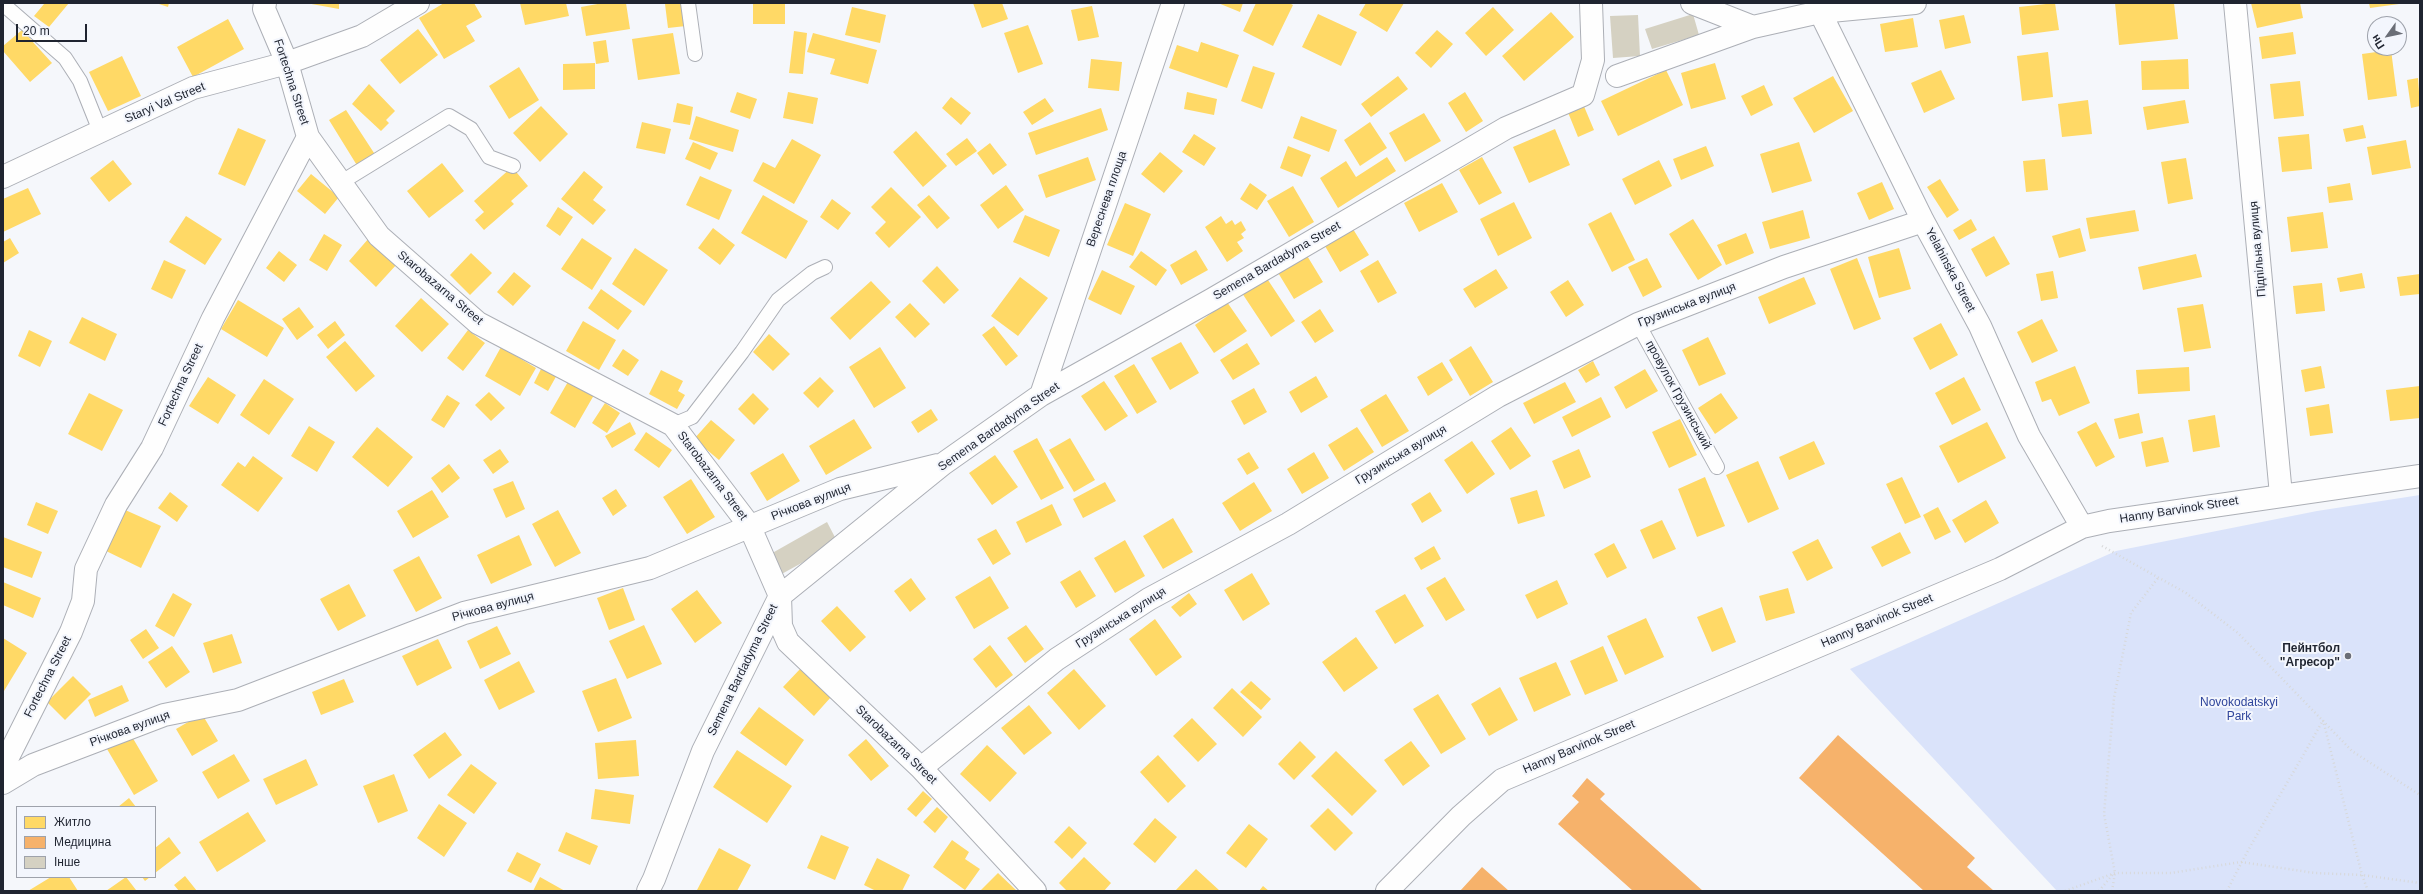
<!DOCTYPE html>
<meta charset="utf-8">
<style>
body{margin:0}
#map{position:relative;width:2423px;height:894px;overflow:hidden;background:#f5f7fb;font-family:Helvetica,sans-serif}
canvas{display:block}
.frame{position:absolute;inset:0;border:4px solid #1f2430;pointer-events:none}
.legend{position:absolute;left:16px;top:806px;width:140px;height:72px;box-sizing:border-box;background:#f3f6fd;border:1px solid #9ea2ab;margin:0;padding:5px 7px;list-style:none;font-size:12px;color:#1f2430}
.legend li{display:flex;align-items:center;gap:8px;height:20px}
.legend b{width:20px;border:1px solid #9ea2ab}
.north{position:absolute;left:2367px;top:16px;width:40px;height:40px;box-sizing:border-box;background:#f3f6fd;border:1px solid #9ea2ab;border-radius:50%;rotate:237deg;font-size:11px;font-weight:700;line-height:16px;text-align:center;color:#1f2430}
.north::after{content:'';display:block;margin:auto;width:14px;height:18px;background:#6a6e77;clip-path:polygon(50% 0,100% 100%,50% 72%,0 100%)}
.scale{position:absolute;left:16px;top:24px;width:71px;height:18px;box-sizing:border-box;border:2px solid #1f2430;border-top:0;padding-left:5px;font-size:12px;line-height:14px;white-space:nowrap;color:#1f2430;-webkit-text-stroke:3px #f3f6fd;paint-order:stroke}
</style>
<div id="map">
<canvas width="2423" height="894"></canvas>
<div class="frame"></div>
<ul class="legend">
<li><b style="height:11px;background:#ffd966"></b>Житло</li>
<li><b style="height:11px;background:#f6b26b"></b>Медицина</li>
<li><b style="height:11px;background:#d5d1c2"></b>Інше</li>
</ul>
<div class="north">Пн</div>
<div class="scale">20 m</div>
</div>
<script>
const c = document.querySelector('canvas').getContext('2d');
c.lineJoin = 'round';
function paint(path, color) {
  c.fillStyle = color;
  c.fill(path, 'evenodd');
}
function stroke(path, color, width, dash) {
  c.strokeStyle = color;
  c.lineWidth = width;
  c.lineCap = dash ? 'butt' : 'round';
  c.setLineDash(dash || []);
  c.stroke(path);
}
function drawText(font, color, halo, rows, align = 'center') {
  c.font = font + ' Helvetica,sans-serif';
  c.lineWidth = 4;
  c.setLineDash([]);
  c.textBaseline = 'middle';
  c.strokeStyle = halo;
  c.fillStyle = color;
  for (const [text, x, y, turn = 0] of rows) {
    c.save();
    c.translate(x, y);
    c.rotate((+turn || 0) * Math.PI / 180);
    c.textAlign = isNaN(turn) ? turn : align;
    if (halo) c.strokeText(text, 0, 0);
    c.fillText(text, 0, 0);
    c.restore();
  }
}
paint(new Path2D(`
 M2420,495V891H2057L1850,669L2116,551L2317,511Z`), '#dae3fa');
paint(new Path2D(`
 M42,3H69L49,27L34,16L44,4Z
 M156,3H169L168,7Z
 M306,3H339V9Z
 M444,3H474L482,17L466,26L475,41L444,59L419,18Z
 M520,3H566L569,16L525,25Z
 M603,3H626L630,29L586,36L581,7Z
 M683,3L686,26L668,28L665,4Z
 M753,3H785V24H753Z
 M973,3H1002L1008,19L982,28Z
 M1218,3H1243L1240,12Z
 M1256,3H1289L1293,5L1273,46L1243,31Z
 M1366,3H1404L1387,32L1359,15Z
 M2055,3L2059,30L2022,35L2019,7Z
 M2115,3H2174L2178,39L2119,45Z
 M2251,3H2300L2303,18L2257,28Z
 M2369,3H2399V4L2370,8Z
 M1092,6L1099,37L1078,41L1071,10Z
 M852,7L886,15L880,43L845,35Z
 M1493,7L1514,30L1486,56L1465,33Z
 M1551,12L1574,37L1524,81L1502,56Z
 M1318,14L1357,32L1341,66L1302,47Z
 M1964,15L1971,43L1945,49L1939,20Z
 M1913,18L1918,47L1885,52L1880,24Z
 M228,19L244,49L193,77L177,47Z
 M1028,25L1043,64L1018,73L1004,33Z
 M418,29L438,55L400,84L380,60Z
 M22,30L52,63L30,82L3,51V46Z
 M1437,30L1453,44L1431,68L1415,53Z
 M794,31L807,33L803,74L789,73Z
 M2293,32L2296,54L2262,59L2259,37Z
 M673,33L680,74L638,80L632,39Z
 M813,33L877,50L868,84L830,74L835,59L807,52Z
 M606,40L609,62L596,64L593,42Z
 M1201,42L1239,55L1227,88L1169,68L1177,45L1198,52Z
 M2391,50L2397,96L2368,100L2362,54Z
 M2048,52L2053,97L2022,101L2017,56Z
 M122,56L141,96L108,111L89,72Z
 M1091,59L1122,62L1119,91L1088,88Z
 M2188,59L2189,89L2142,90L2141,61Z
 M595,63V89L563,90V64Z
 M1715,63L1726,99L1691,109L1681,73Z
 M1253,66L1275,73L1262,109L1241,101Z
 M519,67L539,100L509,119L489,86Z
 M1666,70L1683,105L1618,136L1601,101Z
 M1941,70L1955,99L1924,113L1911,83Z
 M1398,76L1408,89L1371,117L1361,104Z
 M1833,76L1853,111L1814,133L1793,98Z
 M2418,78L2420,106L2411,108L2407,80Z
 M2300,81L2304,116L2274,119L2270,84Z
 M369,84L395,111L386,120L389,123L381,131L352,104Z
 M1764,85L1773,105L1751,116L1741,96Z
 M737,92L757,99L750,119L730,112Z
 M788,92L818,98L813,124L783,118Z
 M1187,92L1217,99L1214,115L1184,109Z
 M1465,92L1483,121L1466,132L1448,103Z
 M951,97L971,113L961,125L942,108Z
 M1045,98L1054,111L1032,125L1023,112Z
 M2088,100L2092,134L2062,137L2058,104Z
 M2185,100L2189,123L2147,130L2143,107Z
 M677,103L693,107L690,125L673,122Z
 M1583,104L1594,130L1578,137L1567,110Z
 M541,106L568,134L540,162L513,133Z
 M1101,108L1108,130L1036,155L1028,133Z
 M346,110L376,156L358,167L329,120Z
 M1424,113L1441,141L1405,162L1389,133Z
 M696,116L739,130L733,152L689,139Z
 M1301,116L1337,130L1329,152L1293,138Z
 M642,122L671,129L665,154L636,148Z
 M1370,122L1387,148L1360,166L1344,140Z
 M2363,125L2366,138L2346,142L2343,129Z
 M238,128L266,140L245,186L218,174Z
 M1555,129L1570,165L1529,183L1513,147Z
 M916,131L947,166L923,187L893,152Z
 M1194,134L1216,148L1204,166L1182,152Z
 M2309,134L2312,169L2282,172L2278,137Z
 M967,138L977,151L956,166L946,154Z
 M792,139L821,155L794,204L753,181L763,162L775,168Z
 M2406,140L2411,168L2372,175L2367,147Z
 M693,142L718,153L710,170L685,159Z
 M1799,142L1812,181L1772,193L1760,154Z
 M990,143L1007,165L993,175L977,153Z
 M1288,146L1311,155L1302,177L1280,168Z
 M1706,146L1714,166L1681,180L1673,159Z
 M1160,152L1183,171L1164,193L1141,174Z
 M1088,157L1096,180L1046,198L1038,175Z
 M1387,157L1396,171L1338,208L1320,178L1346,161L1356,177Z
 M1482,157L1502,193L1479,205L1459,170Z
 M2186,158L2193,199L2168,204L2161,162Z
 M2045,159L2048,190L2026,192L2023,161Z
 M113,160L132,184L109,202L90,178Z
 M1659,160L1672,186L1635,205L1622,179Z
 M442,163L464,191L429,218L407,191Z
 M512,167L528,186L511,201L514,204L484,230L475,220L484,212L474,201Z
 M584,171L603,187L593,200L606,210L593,225L561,199Z
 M311,174L339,197L325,214L297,191Z
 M700,176L732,190L719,220L686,205Z
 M1940,179L1959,210L1947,218L1927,187Z
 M1882,182L1894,209L1869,220L1857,193Z
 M1250,183L1267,195L1257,210L1240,199Z
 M1442,183L1458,212L1419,232L1404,203Z
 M2350,183L2353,200L2329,203L2327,187Z
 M1006,185L1024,210L998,229L980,205Z
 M1293,186L1314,222L1289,237L1267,201Z
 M891,187L921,217L889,248L875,233L886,222L871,207Z
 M28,188L41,214L3,232V199Z
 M763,195L808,221L786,259L741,233Z
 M929,195L950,218L937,229L917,205Z
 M832,199L851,213L838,230L820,217Z
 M1514,202L1532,238L1498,256L1480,219Z
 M1125,203L1151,214L1133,256L1107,245Z
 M558,207L573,217L560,236L546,226Z
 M1803,210L1810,238L1770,249L1762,222Z
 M2135,210L2139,231L2090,239L2086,218Z
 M1611,212L1635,260L1612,272L1588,224Z
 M2323,212L2328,248L2291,252L2287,217Z
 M1025,215L1060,230L1049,257L1013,242Z
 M186,216L222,239L205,265L169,242Z
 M1221,216L1226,224L1232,220L1235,225L1241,221L1246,230L1241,234L1244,238L1237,242L1243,251L1227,262L1205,227Z
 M1693,219L1722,265L1698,280L1669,234Z
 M1971,219L1977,230L1959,240L1953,230Z
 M713,228L735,245L720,265L698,248Z
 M2080,228L2086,251L2059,258L2052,236Z
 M1353,229L1369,255L1340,272L1325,246Z
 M1746,233L1754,253L1726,265L1717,245Z
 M324,234L342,245L327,271L309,260Z
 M1994,236L2010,264L1986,277L1971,249Z
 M10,238L19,253L3,263V242Z
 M369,238L397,264L376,287L349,261Z
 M582,238L612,258L592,290L561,269Z
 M635,248L668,270L644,306L612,284Z
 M1899,248L1911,289L1879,298L1868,257Z
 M1196,250L1208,270L1181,285L1170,265Z
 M279,251L297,265L284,282L266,268Z
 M1141,251L1167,270L1156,286L1129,267Z
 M471,253L492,273L470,295L450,275Z
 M1306,254L1323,282L1294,299L1277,271Z
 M2196,254L2202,277L2143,290L2138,267Z
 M1647,258L1662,287L1643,297L1628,267Z
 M1857,258L1881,319L1854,330L1830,269Z
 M164,260L186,270L172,299L151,289Z
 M1378,260L1397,293L1378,303L1360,271Z
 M937,266L959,290L944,304L922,281Z
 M1496,269L1508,288L1475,308L1463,289Z
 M1102,270L1135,286L1121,315L1088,299Z
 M2053,271L2058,298L2041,301L2036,274Z
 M514,272L531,286L513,306L497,292Z
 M2362,273L2365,288L2340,292L2337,278Z
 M2420,274V294L2400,296L2397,277Z
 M1020,277L1048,298L1018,336L991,316Z
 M1266,277L1295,321L1271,337L1242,293Z
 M1804,277L1816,304L1769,324L1758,297Z
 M1568,280L1584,305L1566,317L1550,292Z
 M871,281L891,302L850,340L830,318Z
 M2322,283L2325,311L2296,314L2293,286Z
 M601,289L632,311L618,330L588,308Z
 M421,298L449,324L422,352L395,326Z
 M238,300L284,328L267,357L221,329Z
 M1227,302L1247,331L1214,353L1195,325Z
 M910,303L930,324L915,338L895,317Z
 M2203,304L2211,348L2184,352L2177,308Z
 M299,307L314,327L297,340L282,319Z
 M1320,309L1334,331L1315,343L1301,322Z
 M82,317L117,334L105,361L69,343Z
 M2042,319L2058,351L2032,363L2017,332Z
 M335,321L345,335L328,349L317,335Z
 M583,321L616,340L599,370L566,351Z
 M1941,323L1958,355L1930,370L1913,338Z
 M994,326L1018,356L1006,366L982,335Z
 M29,330L52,341L40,367L18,356Z
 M468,330L485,343L463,371L447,358Z
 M769,334L790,354L773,371L753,352Z
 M1708,337L1726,374L1699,386L1682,350Z
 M345,341L375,376L356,392L326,357Z
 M1181,342L1199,373L1170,390L1151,358Z
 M1247,343L1260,364L1233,380L1220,360Z
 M1471,346L1493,382L1470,396L1449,360Z
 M501,347L536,368L520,396L485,376Z
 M880,347L906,388L874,408L849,367Z
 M623,349L639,360L628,376L612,366Z
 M1593,361L1600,375L1586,383L1578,370Z
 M1442,362L1453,380L1428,396L1417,377Z
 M1134,364L1157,402L1137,414L1114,376Z
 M543,365L558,373L548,391L534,383Z
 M2075,366L2090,403L2059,416L2051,399L2042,402L2035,382Z
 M2321,366L2325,388L2305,392L2301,370Z
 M2189,367L2190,391L2138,394L2136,370Z
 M1645,369L1658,391L1626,409L1614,387Z
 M661,370L683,381L678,391L685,395L677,409L649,394Z
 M1316,376L1328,397L1301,413L1289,392Z
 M208,377L236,395L218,424L189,406Z
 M820,377L834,391L818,408L803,393Z
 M1964,377L1981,410L1952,425L1935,393Z
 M264,379L294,399L269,435L240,415Z
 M569,380L594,395L575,428L550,413Z
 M1104,381L1128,416L1105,431L1081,396Z
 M1565,382L1576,402L1534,424L1523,403Z
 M2420,386V418L2390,421L2386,390Z
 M1254,388L1267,412L1244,425L1231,401Z
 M489,392L505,408L491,421L475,405Z
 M89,393L123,410L102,451L68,434Z
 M753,393L769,409L754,425L738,409Z
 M1721,393L1738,418L1715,434L1698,408Z
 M1386,394L1409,431L1382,447L1360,410Z
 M447,395L460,403L444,428L431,420Z
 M1601,397L1611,417L1572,437L1562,417Z
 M605,403L620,413L607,433L592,423Z
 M2329,404L2333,433L2310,436L2306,408Z
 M931,409L938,420L918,433L911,422Z
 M2139,413L2143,433L2119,439L2114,419Z
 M2215,415L2220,447L2193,452L2188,420Z
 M854,419L872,448L826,475L809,446Z
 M1680,419L1697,455L1669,468L1652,432Z
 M711,420L735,440L719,460L694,439Z
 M630,422L636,434L612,448L605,436Z
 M1987,422L2006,458L1958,483L1939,446Z
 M2096,422L2115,457L2096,467L2077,432Z
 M309,426L335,442L317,472L291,456Z
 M377,427L413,457L388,487L352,457Z
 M1357,427L1374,452L1344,471L1328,445Z
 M1511,427L1531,456L1510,470L1491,441Z
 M646,432L672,450L659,468L634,450Z
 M2163,437L2169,462L2146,467L2141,442Z
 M1037,438L1064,488L1041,500L1013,451Z
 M1070,438L1095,480L1074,492L1049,450Z
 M1472,441L1495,474L1467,494L1444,460Z
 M1814,441L1825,464L1789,480L1779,457Z
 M500,449L509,462L493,474L483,460Z
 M1579,449L1591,477L1564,489L1552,461Z
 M1249,452L1259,468L1247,475L1237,459Z
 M1314,452L1329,478L1302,494L1287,469Z
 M783,453L800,481L767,501L750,473Z
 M995,455L1018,487L992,505L969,473Z
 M253,456L283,478L258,512L221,485L238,462L245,467Z
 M1758,461L1779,509L1748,523L1726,475Z
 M449,464L460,478L442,493L431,478Z
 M1705,477L1725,526L1697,537L1678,489Z
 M1902,477L1921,517L1905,524L1886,484Z
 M691,479L715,517L687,534L663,497Z
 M513,481L525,509L506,518L493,489Z
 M1105,482L1116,501L1083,518L1073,499Z
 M1254,482L1272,511L1240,531L1222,503Z
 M616,489L627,506L613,516L602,498Z
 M432,490L449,517L413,538L397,511Z
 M1537,490L1545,516L1518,524L1510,498Z
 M170,492L188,506L177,522L158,508Z
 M1430,492L1442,511L1422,523L1411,504Z
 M1986,500L1999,523L1965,543L1952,520Z
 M36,502L58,511L48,534L27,525Z
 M1052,504L1062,525L1026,543L1016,522Z
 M1938,507L1951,532L1935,540L1923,515Z
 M123,509L161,526L141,568L104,550Z
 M558,510L581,553L555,567L532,524Z
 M1173,518L1193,552L1163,569L1143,536Z
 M1662,520L1676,549L1653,559L1640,530Z
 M996,529L1011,554L993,565L977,539Z
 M1900,532L1911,553L1882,567L1871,547Z
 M519,535L532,565L491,584L477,555Z
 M3,537L42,552L32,578L3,567Z
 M1818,539L1833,568L1807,581L1792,552Z
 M1125,540L1145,576L1115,593L1094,558Z
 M1614,543L1627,568L1607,578L1594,554Z
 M1434,546L1441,559L1421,570L1414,558Z
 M419,556L442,598L416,612L393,570Z
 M1080,570L1096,596L1076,608L1060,582Z
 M1252,573L1270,604L1243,621L1224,590Z
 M990,576L1009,608L974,629L955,597Z
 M1445,577L1465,610L1446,621L1426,588Z
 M911,578L926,599L910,612L894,591Z
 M1557,580L1568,604L1537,619L1525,595Z
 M3,582L41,598L33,618L3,605Z
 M349,584L366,616L338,631L320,599Z
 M623,588L635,620L609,630L597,598Z
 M1788,588L1795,613L1766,621L1759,596Z
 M697,590L722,623L695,643L671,609Z
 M173,593L192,604L174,637L155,626Z
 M1189,593L1197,604L1180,617L1171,607Z
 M1405,594L1424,626L1395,644L1375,611Z
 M837,606L866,637L850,652L821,621Z
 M1722,607L1736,642L1712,652L1697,617Z
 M1646,618L1664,657L1625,675L1607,636Z
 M1155,619L1182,657L1156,676L1129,639Z
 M644,625L662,664L627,679L609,641Z
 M1026,625L1044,649L1025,663L1007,638Z
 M497,626L511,654L480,669L467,641Z
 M146,629L159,648L143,659L130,640Z
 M232,634L242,663L213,673L203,643Z
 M1356,637L1378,668L1344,692L1322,662Z
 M3,638L27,653L4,691L3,690Z
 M438,639L452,668L417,686L402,656Z
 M990,645L1013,675L996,688L973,659Z
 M172,646L190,672L166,688L148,662Z
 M1603,646L1618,681L1585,695L1570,661Z
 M519,661L535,692L499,710L484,680Z
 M1556,662L1571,695L1534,712L1519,678Z
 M801,668L831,697L814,716L783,687Z
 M1074,669L1106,706L1079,730L1047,693Z
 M73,676L91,694L65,720L47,702Z
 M616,678L632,718L598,732L582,691Z
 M344,679L354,702L321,715L312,692Z
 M1251,681L1271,699L1261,710L1240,692Z
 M122,685L129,701L95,717L88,700Z
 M1500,687L1518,720L1489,736L1471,704Z
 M1232,688L1262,717L1243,737L1213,708Z
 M1438,694L1466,739L1441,754L1413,709Z
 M1029,705L1052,733L1024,755L1001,728Z
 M759,707L804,740L786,766L740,733Z
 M202,714L218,741L192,756L176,729Z
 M1192,718L1217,744L1198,762L1173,736Z
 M445,732L462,755L429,779L413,755Z
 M131,735L158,781L134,795L107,749Z
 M866,739L889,766L871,781L848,755Z
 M636,740L639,776L598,779L595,743Z
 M1300,741L1316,757L1294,780L1278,764Z
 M1411,741L1430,766L1403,786L1384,760Z
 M987,745L1017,773L990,802L960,774Z
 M737,750L792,786L767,823L713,787Z
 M1336,751L1377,791L1352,816L1311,776Z
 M234,754L250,781L218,799L202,772Z
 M1158,755L1186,786L1168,803L1140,772Z
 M306,759L318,785L276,805L263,779Z
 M471,764L497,783L474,814L447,795Z
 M394,774L408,811L378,823L363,786Z
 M595,789L634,795L630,824L591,819Z
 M923,791L932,799L916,817L907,809Z
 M129,798L136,807H118Z
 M439,804L467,823L444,857L417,838Z
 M937,807L948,817L935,833L923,822Z
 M1328,808L1353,833L1335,851L1310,826Z
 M248,812L266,841L217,872L199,842Z
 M1155,818L1177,837L1155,863L1133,844Z
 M1249,824L1268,839L1246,868L1226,853Z
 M1069,826L1087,843L1072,859L1054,842Z
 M566,832L598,846L590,865L558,851Z
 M821,835L849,847L835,880L807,868Z
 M169,837L181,853L155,873V848Z
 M952,840L969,852L965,859L980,869L965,890L933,867Z
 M719,848L751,865L737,891H698L697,890Z
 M517,852L541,864L531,883L507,871Z
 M1084,857L1111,883L1104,891H1067L1059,883Z
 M877,858L910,875L902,891H876L864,885Z
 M1196,869L1220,891H1175Z
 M998,873L1017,891H980Z
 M185,876L197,891H179L174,885Z
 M51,877H69L78,891H28Z
 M126,877L136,890L106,891Z
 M142,877H150L145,881Z
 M540,877L565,891H533Z
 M1263,886L1269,891H1259Z`), '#ffd966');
paint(new Path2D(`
 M1838,735L1975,858L1967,867L1994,891H1924L1799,778Z
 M1587,778L1605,794L1600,799L1703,891H1633L1558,824L1579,802L1572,796Z
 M1482,867L1509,891H1460Z`), '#f6b26b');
paint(new Path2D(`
 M1693,14L1699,35L1652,49L1645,29Z
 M1638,15L1640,56L1613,58L1610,16Z
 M827,522L838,543L778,576L767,556Z`), '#d5d1c2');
const service = new Path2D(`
 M688,3L695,54
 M3,4L65,58L80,81L100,131
 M340,183L449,116L471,129L489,157L513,166
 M1638,324L1717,467
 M673,425L692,417L742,352L778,300L812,273L825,267`);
const minor = new Path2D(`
 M1692,3L1753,27
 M2235,3L2281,495
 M1820,12L1923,221L1980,326L2029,436L2082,527
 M1617,76L1753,27L1820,12L1915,3
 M308,137L379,236L478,323L673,425L749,525L780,596L781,626L788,642L921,768L1035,891
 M3,177L193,88L287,63L362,36L418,3
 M1041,395L1173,3
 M3,762L9,755L71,632L83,601L86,569L116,505L152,448L213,318L308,137L287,63L264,9L265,3
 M921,768L1057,659L1149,599L1288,524L1498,396L1638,324L1784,267L1923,221
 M3,783L33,765L164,715L238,700L464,613L650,568L840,489L938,465
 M648,891L654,879L703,751L780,596L943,464L1041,395L1211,300L1506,128L1583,95L1593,60L1591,3
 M1387,891L1461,816L1502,780L2000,569L2082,527L2109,521L2420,476`);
stroke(service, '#acafb6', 16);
stroke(minor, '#acafb6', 24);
stroke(new Path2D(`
 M2102,546L2186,593L2238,633L2352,751L2420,795
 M2323,720L2362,875L2368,891
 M2065,891L2115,873H2171L2241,862L2315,873L2362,875L2420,883
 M2099,891L2114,873
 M2112,891L2115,873L2104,814L2114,698L2131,613L2158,578
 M2227,891C2256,832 2292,777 2323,720`), '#d7d8d9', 2.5, [1, 3]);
stroke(service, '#fefefe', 14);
stroke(minor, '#fefefe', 22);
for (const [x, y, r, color] of [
 [2348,656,4,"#6a6e77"]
]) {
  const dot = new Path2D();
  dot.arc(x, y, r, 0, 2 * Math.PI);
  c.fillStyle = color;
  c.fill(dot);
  stroke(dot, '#f3f6fd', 1.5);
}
drawText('12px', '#1f2430', '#f3f6fd', [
 ["Fortechna Street",291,82,72],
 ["Staryi Val Street",165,103,-23],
 ["Вереснева площа",1107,199,-71],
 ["Підпільна вулиця",2258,249,-95],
 ["Semena Bardadyma Street",1277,261,-30],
 ["Yelahinska Street",1950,270,62],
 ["Starobazarna Street",440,288,40],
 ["Грузинська вулиця",1687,305,-21],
 ["Fortechna Street",181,385,-65],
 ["провулок Грузинський",1678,395,61],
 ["Semena Bardadyma Street",999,427,-35],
 ["Грузинська вулиця",1401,455,-31],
 ["Starobazarna Street",712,476,53],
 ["Річкова вулиця",811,502,-21],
 ["Hanny Barvinok Street",2179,510,-9],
 ["Річкова вулиця",493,607,-15],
 ["Грузинська вулиця",1121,618,-32],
 ["Hanny Barvinok Street",1877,621,-23],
 ["Semena Bardadyma Street",743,670,-64],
 ["Fortechna Street",48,677,-63],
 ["Річкова вулиця",130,729,-20],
 ["Starobazarna Street",896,745,44],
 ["Hanny Barvinok Street",1579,747,-23]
]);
drawText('bold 12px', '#1f2430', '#f3f6fd', [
 ["Пейнтбол",2340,649],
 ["\"Агресор\"",2340,663]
], 'right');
drawText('12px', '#30469c', '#f3f6fd', [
 ["Novokodatskyi",2239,703],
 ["Park",2239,717]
]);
</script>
